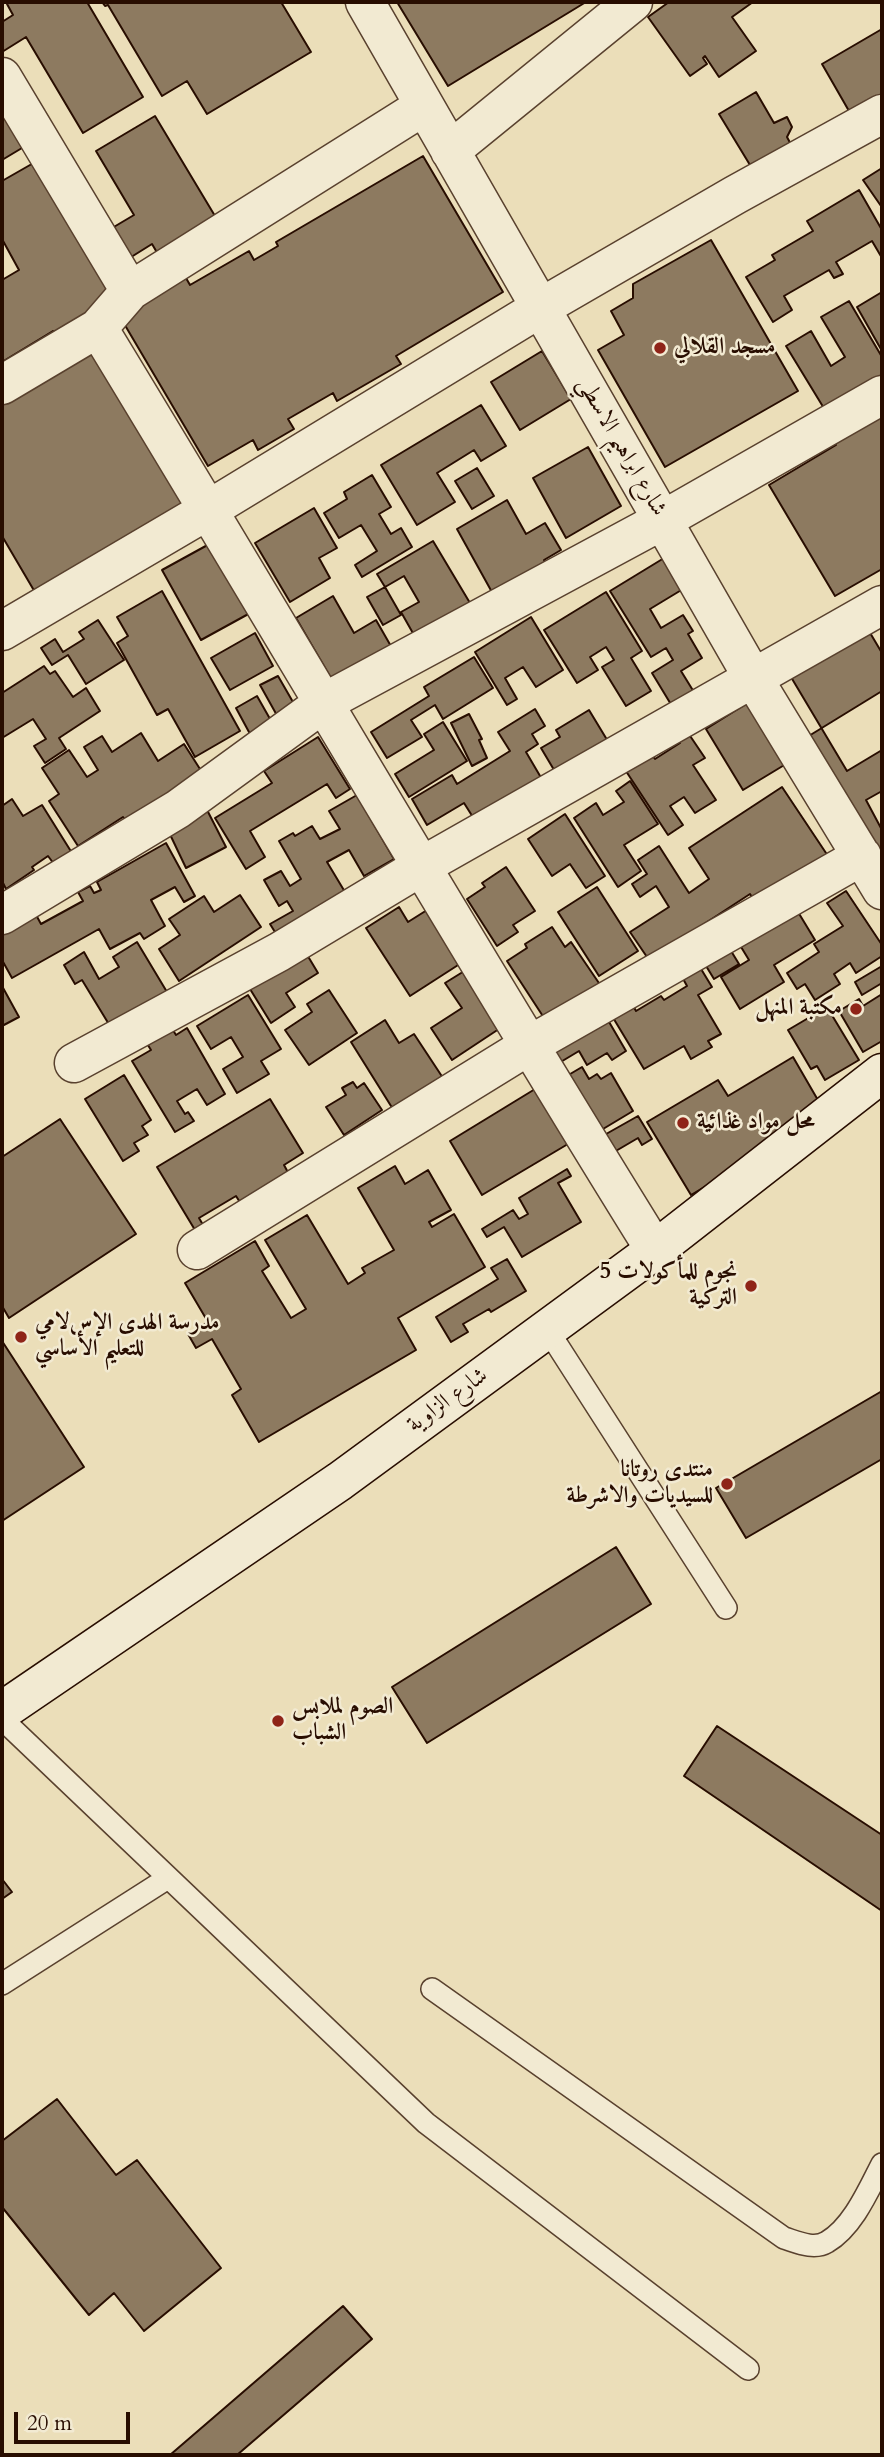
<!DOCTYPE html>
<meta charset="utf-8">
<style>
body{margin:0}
#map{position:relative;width:884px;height:2457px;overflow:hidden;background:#ebdeb9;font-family:Cardo,serif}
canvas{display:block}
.frame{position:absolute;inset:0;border:4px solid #280d00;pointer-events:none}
.scale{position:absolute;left:14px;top:2412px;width:116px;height:32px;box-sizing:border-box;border:4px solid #280d00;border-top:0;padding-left:9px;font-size:21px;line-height:24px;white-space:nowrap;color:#280d00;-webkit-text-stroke:5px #f2ead2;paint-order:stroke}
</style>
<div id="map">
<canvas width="884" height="2457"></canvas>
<div class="frame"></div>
<div class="scale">20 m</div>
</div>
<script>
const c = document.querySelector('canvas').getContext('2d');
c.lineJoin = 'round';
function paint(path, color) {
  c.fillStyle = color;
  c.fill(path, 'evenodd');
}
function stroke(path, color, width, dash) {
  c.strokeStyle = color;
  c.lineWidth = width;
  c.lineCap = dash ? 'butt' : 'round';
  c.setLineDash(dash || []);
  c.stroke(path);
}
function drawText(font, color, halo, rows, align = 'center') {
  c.font = font + ' Cardo,Amiri,serif';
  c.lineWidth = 5;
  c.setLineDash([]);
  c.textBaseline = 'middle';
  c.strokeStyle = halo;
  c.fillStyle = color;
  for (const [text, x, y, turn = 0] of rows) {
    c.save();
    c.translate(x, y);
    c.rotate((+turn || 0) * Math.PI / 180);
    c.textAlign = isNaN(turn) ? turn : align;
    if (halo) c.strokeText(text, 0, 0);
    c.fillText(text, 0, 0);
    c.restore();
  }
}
const building = new Path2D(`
 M11,2H87L143,97L83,133L26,37L2,52V22L13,15L7,4Z
 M102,2H281L311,52L207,114L187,81L162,96L108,5L105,6Z
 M397,2H586L448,86Z
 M669,2H753L732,17L756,51L719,77L705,56L703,58L707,64L690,76L648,17Z
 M882,29V101L853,118L822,64Z
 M756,92L774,123L787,117L792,127L787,137L795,152L750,165L719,114Z
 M2,104L27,145L2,160Z
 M155,116L221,226L162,261L152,244L120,264L102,234L134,215L96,151Z
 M423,156L503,292L396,356L401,364L337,401L333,393L288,419L294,429L258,450L253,440L208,466L116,310L182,271L190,285L249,251L254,260L278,246L276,242Z
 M37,161L114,301L54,335L53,331L2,362V280L19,270L2,239V181Z
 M882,168V205L881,206L863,180Z
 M859,190L882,230V258L872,241L836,262L843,274L834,278L829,270L784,296L792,310L773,322L746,277L775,260L772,255L813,231L807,221Z
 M711,240L798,391L665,467L598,350L624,335L611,311L633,298V284Z
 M882,292V351L857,307Z
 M849,301L882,357V376L825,410L786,346L811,331L831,366L845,357L821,317Z
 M95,349L190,509L39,599L2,536V393Z
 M542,351L571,399L520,430L491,382Z
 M882,402V569L835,596L769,485L836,445L830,433Z
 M481,405L506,446L481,461L474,450L437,473L455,502L417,525L381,465Z
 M588,447L621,506L566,538L533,478Z
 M477,468L494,496L472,509L455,481Z
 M372,475L391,507L379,514L391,534L401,528L412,547L362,577L355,565L377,551L361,525L339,538L324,513L347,499L344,492Z
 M507,500L526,534L545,523L561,550L544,560L546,565L493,594L457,529Z
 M314,508L337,548L319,558L330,578L290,602L255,543Z
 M433,541L470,603L414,635L401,612L419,602L404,576L385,587L377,574Z
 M213,542L252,612L201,640L162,570Z
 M669,555L688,586L650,609L661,628L683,615L693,631L688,634L702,658L681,671L697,697L675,711L652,673L673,660L666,648L651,657L610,591Z
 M385,587L401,615L383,625L367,597Z
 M162,591L240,731L195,757L168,709L157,715L117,643L128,636L117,617Z
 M606,592L642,651L631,658L651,691L626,706L602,667L614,660L606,647L590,657L598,670L577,683L544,630Z
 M333,596L354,633L376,620L392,648L333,682L296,618Z
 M531,617L563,670L536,687L523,667L505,678L517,699L507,705L475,652Z
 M98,620L124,660L86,684L68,655L52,665L41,648L55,639L63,652L84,639L79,632Z
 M863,621L882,653V750L847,771L785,667Z
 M255,633L273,666L230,690L211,658Z
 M474,657L493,688L443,719L435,705L411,720L422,737L387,758L371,732L429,696L424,687Z
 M44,666L50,674L55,671L73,697L86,688L100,711L59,738L66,749L45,763L34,746L46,739L33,719L2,738V693Z
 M278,676L297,709L279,719L260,685Z
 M882,691V878L799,742Z
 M257,696L278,733L256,745L236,708Z
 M749,702L786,764L743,790L706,729Z
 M535,709L545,726L532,734L538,744L526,752L543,781L476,822L464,803L427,825L412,799L452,775L457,784L510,751L498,732Z
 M589,710L612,748L560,780L541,748L560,737L556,730Z
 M469,714L482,739L479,740L487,758L472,766L451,723Z
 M680,721L705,758L693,765L716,800L695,813L684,797L670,806L683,825L668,835L618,759L643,743L655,759L680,743L669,728Z
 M443,722L467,761L409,797L395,774L434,750L424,734Z
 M141,733L158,761L184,744L207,780L131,829L123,817L78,846L49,801L59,794L42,768L69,750L87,777L98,770L84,747L102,736L112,752Z
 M318,737L350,789L336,798L327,784L250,831L265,857L246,869L215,818L272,783L264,771Z
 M630,781L658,824L624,845L641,871L618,887L574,818L596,803L603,815L624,802L616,791Z
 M782,787L834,865L762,912L750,894L649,960L630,932L669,907L656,886L640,897L632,884L647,874L638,860L659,846L689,893L709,879L689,848Z
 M882,791V830L866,800Z
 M357,795L394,859L364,876L349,850L327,862L348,897L283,945L270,924L293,911L287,901L279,906L264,880L281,871L290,886L301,879L279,841L293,833L295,836L312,826L320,839L340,829L329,811Z
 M12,799L23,816L42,805L72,853L54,864L48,856L32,867L34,870L6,889L2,881V806Z
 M205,806L226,847L186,868L166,826Z
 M565,814L605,876L586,888L570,864L552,876L528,839Z
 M166,843L195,896L184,902L175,887L151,900L165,926L144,939L140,933L110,949L99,929L12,978L2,960V932L35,913L41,924L83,901L78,892L90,886L94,893L101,890L97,882Z
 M506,867L535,911L513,925L518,932L497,946L467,899L485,887L482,883Z
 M597,887L638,951L599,976L558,912Z
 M846,891L882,945V956L856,973L850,963L834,974L840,984L815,1000L805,984L797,989L787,973L819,952L814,944L843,926L827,903Z
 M240,895L261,927L179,981L159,949L180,935L169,919L204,896L214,912Z
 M435,905L469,958L410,996L366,928L399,907L408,922Z
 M795,907L815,940L774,965L784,982L740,1009L721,977L749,960L738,942Z
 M552,927L565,947L571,942L603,989L548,1024L507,961L527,948L525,944Z
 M137,942L167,992L110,1026L82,980L75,984L64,965L84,952L99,979L119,967L113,957Z
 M728,946L739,964L714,979L703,961Z
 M306,953L318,973L286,993L295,1007L271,1023L250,989Z
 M698,964L712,987L698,995L721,1034L708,1041L712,1047L691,1059L684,1046L644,1069L609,1011L629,998L636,1011L661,996L664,1000L687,986L681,975Z
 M474,965L511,1021L452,1060L431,1028L462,1008L445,983Z
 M882,966V983L862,995L855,982Z
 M2,986L19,1017L2,1026Z
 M329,990L357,1033L309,1065L285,1030L312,1012L307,1004Z
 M882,994V1041L863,1052L839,1011L859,999L863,1006Z
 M248,995L281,1049L261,1061L269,1074L237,1093L223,1069L243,1057L231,1037L211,1049L197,1026Z
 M827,1007L859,1060L825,1080L817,1066L811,1069L788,1030Z
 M605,1015L626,1051L612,1060L607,1053L587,1065L579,1051L559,1063L549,1048Z
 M385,1020L399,1043L414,1034L445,1081L396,1114L351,1042Z
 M171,1027L176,1035L187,1028L225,1094L207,1105L197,1089L177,1101L185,1114L188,1112L194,1121L175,1132L132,1061L151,1050L146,1042Z
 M793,1057L826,1114L691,1195L647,1122L718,1080L728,1096Z
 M582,1067L589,1079L597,1074L601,1079L611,1073L633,1111L593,1135L560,1080Z
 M124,1075L151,1120L142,1126L148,1135L134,1143L139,1151L123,1161L85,1099Z
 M353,1082L357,1088L364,1083L382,1110L344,1135L326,1107L346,1095L342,1088Z
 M540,1086L573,1141L482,1195L450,1141Z
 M270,1099L303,1153L284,1165L291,1178L248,1215L236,1196L199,1218L206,1230L198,1235L157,1167Z
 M638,1116L652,1139L642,1145L638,1138L609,1155L599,1138Z
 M60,1119L136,1234L9,1318L2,1306V1157Z
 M395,1166L405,1184L428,1170L451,1210L429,1222L432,1227L454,1214L485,1267L398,1318L416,1350L259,1442L232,1395L241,1389L212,1339L196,1348L188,1334L208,1322L185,1283L255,1241L269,1266L262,1271L291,1318L306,1309L265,1240L307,1215L348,1284L365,1273L362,1268L394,1250L358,1188Z
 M567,1169L571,1176L558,1183L581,1222L522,1257L504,1227L487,1237L482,1229L513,1210L519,1219L528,1214L519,1198Z
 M507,1259L526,1291L491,1312L489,1309L463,1324L468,1332L451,1342L436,1317L498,1279L491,1268Z
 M2,1341L84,1467L2,1521Z
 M882,1391V1459L746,1538L716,1488Z
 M616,1547L651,1604L427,1743L392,1687Z
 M717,1726L882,1835V1911L684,1776Z
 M2,1879L12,1892L2,1899Z
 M57,2099L116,2175L137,2160L221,2268L144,2331L114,2293L89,2315L2,2207V2141Z
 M343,2306L372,2339L237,2455H170Z`);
paint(building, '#8d7a60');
stroke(building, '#280d00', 2);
const lane = new Path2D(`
 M547,1329L726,1608
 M2,1719L426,2123L748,2369
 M2,1984L168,1878
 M432,1989L784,2238C797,2242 814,2250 827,2242C853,2227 869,2189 882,2164`);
const street = new Path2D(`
 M365,2L753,678L882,890
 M2,77L130,291
 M450,151L633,2
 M98,328C285,635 465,945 655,1250
 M2,385L98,328L130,291L424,106
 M2,631L208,510L540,308L735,195L882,114
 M2,915L178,809L325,702L663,520L882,395
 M74,1063L279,952L422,866L882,605
 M197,1250L528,1046L862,856`);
const secondary = new Path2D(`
 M2,1711L340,1481L655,1250L882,1073`);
stroke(lane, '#59412e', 24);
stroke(street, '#59412e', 41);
stroke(secondary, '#280d00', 41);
stroke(lane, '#f2ead2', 21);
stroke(street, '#f2ead2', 38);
stroke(secondary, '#f2ead2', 38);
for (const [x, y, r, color] of [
 [660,348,7,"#8f2418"],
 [856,1009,7,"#8f2418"],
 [683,1123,7,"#8f2418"],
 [751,1286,7,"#8f2418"],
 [21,1337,7,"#8f2418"],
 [727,1484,7,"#8f2418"],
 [278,1721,7,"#8f2418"]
]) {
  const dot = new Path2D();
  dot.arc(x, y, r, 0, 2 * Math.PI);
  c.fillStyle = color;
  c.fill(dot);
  stroke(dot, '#f2ead2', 2.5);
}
drawText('bold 23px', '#280d00', '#f2ead2', [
 ["مسجد القلالي",674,348],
 ["مكتبة المنهل",842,1009,"right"],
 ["محل مواد غذائية",697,1123],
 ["5 نجوم للمأكولات",737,1273,"right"],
 ["التركية",737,1299,"right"],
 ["مدرسة الهدى الإسﻻمي",35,1324],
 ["للتعليم الأساسي",35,1350],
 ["منتدى روتانا",713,1471,"right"],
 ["للسيديات والاشرطة",713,1497,"right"],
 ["الصوم لملابس",292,1708],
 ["الشباب",292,1734]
], 'left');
drawText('23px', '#280d00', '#f2ead2', [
 ["شارع ابراهيم الاسطي",621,447,60],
 ["شارع الزاوية",448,1401,-36]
]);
</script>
